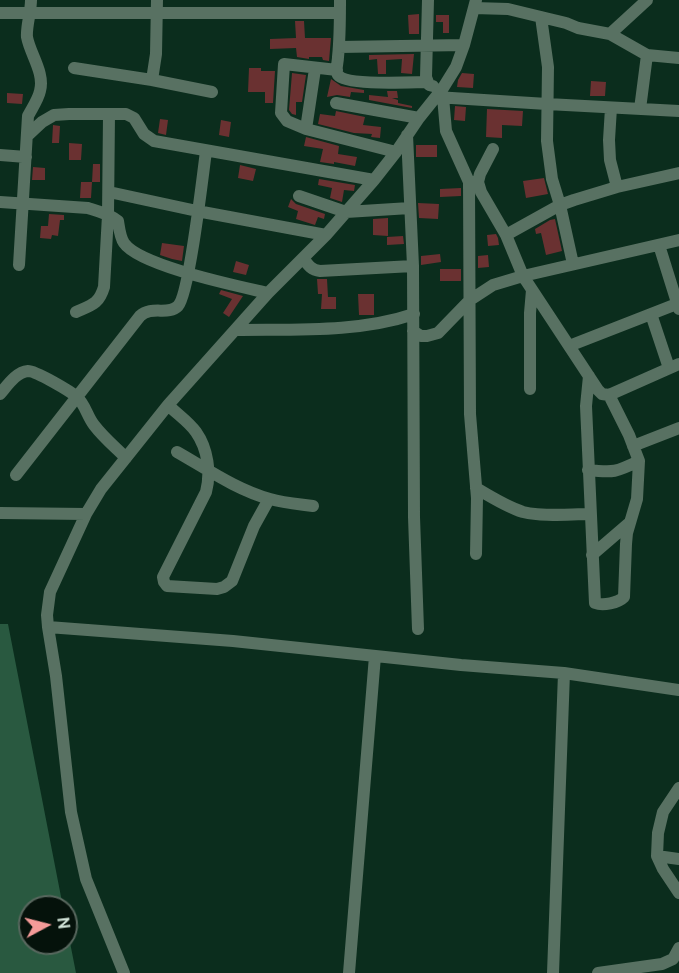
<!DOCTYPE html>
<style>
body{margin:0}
#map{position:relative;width:679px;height:973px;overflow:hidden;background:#0b2d1d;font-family:Ubuntu,sans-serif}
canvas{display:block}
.north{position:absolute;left:18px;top:895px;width:60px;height:60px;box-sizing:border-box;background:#05120b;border:2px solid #58675e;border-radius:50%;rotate:83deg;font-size:16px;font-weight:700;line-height:24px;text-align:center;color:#d4e6db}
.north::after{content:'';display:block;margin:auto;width:21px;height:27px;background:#f59b99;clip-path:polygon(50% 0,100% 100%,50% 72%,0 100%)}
</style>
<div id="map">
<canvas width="679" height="973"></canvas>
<div class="north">N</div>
</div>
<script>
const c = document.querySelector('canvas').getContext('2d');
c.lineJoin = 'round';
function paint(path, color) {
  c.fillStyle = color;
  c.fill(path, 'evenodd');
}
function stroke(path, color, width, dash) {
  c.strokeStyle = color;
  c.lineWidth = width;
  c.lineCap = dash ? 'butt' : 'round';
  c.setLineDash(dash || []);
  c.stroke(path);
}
paint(new Path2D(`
 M0,624H8L63,907H30V943H66V922L76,973H0Z`), '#295940');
paint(new Path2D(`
 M419,14V34H409L408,15Z
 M436,15H449V33H443V22H436Z
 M295,21H304L305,38H331L329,61L323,60L322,57H309V59L297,57L296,48L270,49V39L296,38Z
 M414,54L412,74L401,73L402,59L386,60V74H378L377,59L369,60V55Z
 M249,68H261V71H275L273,103H265V92H248Z
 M292,73L306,75L302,102H296V115L292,114L289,110Z
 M462,73L474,74L473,88L457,87L458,80Z
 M331,79L341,86L364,90V93L351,92L350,97L337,95L327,97Z
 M591,81L606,82L605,96H590Z
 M387,91H397L398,98H392L398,100V103L412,106V108L369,100V95L388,97Z
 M7,93L23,94L22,104L7,103Z
 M455,106L466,107L465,121L454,120Z
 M487,109L523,111L522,126L502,125V138L486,137Z
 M336,111L365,117L363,125L381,127L380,138L371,137L372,134L354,133L318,124L320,114L335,116Z
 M160,119L168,120L166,135L158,133Z
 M221,120L231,122L229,137L219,135Z
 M53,125L60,126L59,143H52Z
 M306,137L339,146L338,154L357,157L355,166L334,162V164L320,162L323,149L304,146Z
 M69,143L82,144L81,160H69Z
 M416,145H437V157H416Z
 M93,164H100V182H92Z
 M240,165L256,169L253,181L238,178Z
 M33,167L45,168V180H32Z
 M544,178L548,194L526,198L523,181Z
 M319,179L355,185L354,191L344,190L342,202L330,198L332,188L318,185Z
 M81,182H92L91,198H80Z
 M461,188V196L440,197V189Z
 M291,199L296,204L325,214L324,219L318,217L315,225L296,219L298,211L288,207Z
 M418,203L439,204L438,219L419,218Z
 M49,214L64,215V220H60L58,236L52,235L51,239L40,238L41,226H48Z
 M388,218V236L373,235V219Z
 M555,219L562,251L546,255L541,233L536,234L535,229L550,220Z
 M496,234L498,238L499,245L488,246L487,235Z
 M403,236L404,244L387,245V237Z
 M162,243L184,246L182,261L172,259L160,255Z
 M440,254L441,262L421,265V256Z
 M488,255L489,267L478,268V256Z
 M236,261L249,265L246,275L233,272Z
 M440,269H461V281H440Z
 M317,279H327L328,297H336V309H321L322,294H318Z
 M221,290L243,296L229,317L223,313L232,299L219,294Z
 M358,294H374V315H359Z`), '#6a3131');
stroke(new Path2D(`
 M157,0L156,54L152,80L212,92
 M340,0C340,19 340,38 338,57C338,62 335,71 338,75C346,86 413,82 427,82
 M428,0L426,77L429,85L433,86
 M474,8L508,9L541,17L566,23L578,28L610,34L647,55L679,58
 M0,13H340
 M541,17L548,67L547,141L552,179L560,205L573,264
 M610,34L647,0
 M339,47L464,45
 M74,68L152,80
 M315,69L306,129L287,121L281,113L284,64L337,70
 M436,97L547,104L679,111
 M443,97L446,131L469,182L470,414L477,498L476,554
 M336,103L419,118
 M640,109L647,55
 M306,129L396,152
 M407,135L413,266L414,517L418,629
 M27,136L42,122L54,115L69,114H126L134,118L144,134L154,141L374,180
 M0,155L26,157
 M470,182H478L480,174L493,149
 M478,182L481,192L506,235L523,276L598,390L602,394L609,395L679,364
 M617,187L679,173
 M109,192L197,211L326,235
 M299,196L346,212L410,208
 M0,202L88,208C98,211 110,214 118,221C119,227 120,237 124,243C140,266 238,286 268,293
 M506,235L560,205L574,200L617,187L610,160L609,140L611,108
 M659,245L679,309
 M303,258C308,265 311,270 320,271L413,266
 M19,265L28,116C32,108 38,100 40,91C45,73 30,54 27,37C26,27 31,12 31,0
 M76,312C92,305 99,304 104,287L108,215L109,115
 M651,314L669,368
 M235,330C293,329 358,333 414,314
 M413,331L421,336H427L438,333L470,300L493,285L523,276L679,240
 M569,346L679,303
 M589,376L586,406L595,603C603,606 618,603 624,597L626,544L627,533L637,499L639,461L629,435L609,395
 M530,389V313L532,290
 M0,394C7,386 16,372 28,371C36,371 70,391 77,397C85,404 87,416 94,425C103,437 115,447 126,458
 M168,405C177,414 189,422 196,432C208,449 211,473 206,492L163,577L164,582L167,586L217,589L224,587L232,581L254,526L269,499
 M633,446L679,428
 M177,452C207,469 237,490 270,499C284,503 298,504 313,506
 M588,470C614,473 616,472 639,461
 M16,475L140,316C152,305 168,316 178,306C189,295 203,174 206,151
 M476,488C491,497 507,507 523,512C544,517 569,514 590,514
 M0,513L86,514
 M592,555L628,524
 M48,627L233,641L461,665L564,673L679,690
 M679,788L663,812L658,833L657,856L663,869L679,893
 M657,856L679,859
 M124,973L86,879L71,812L56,676L48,627L47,615L50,592L86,514L101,489L168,405L268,293L326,235L374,180L396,152L419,118L443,88L456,67L464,45L476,0
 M349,973L375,656
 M553,973L564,673
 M598,973L662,964L673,959L679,948`), '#587162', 12);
</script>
